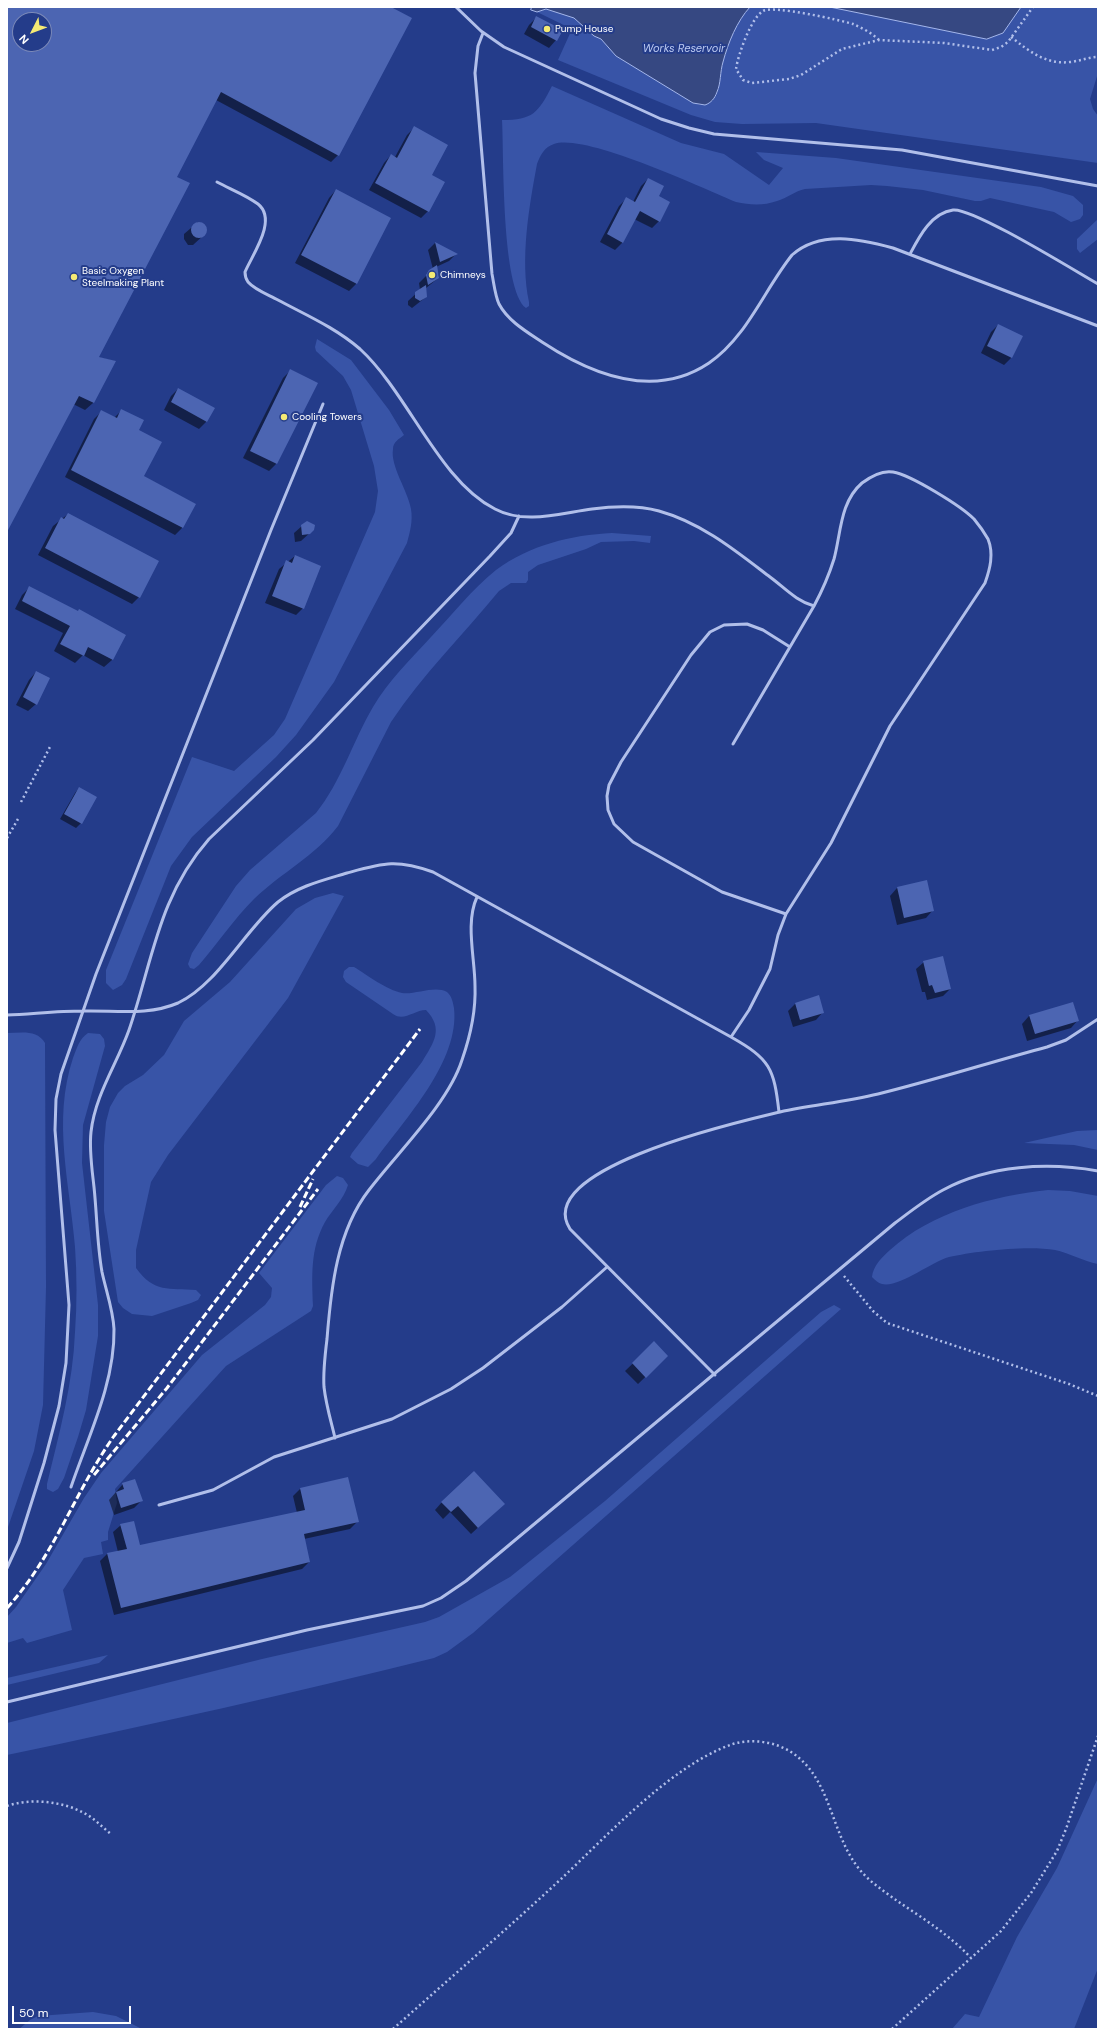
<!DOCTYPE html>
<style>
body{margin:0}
#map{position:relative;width:1105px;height:2036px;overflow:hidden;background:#243c8a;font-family:"DM Sans",sans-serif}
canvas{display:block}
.frame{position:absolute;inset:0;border:8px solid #fff;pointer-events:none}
.north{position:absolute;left:12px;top:12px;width:40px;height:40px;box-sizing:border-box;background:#243c8a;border:1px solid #7c8ab9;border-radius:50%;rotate:228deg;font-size:11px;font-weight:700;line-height:16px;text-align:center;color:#fff}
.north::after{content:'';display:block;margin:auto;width:14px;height:18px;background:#f5ea74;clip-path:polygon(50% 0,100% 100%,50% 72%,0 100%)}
.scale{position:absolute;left:12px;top:2006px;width:119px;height:18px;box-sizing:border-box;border:2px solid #fff;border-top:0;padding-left:5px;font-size:12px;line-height:14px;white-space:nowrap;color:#fff;-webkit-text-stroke:3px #243c8a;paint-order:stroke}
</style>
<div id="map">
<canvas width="1105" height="2036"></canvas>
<div class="frame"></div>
<div class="north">N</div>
<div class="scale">50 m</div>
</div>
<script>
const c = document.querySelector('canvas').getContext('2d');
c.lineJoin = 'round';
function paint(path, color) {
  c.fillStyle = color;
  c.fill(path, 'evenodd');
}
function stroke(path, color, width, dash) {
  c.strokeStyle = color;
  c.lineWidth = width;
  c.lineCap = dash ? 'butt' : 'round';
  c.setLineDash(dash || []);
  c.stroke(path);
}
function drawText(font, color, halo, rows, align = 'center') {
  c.font = font + ' "DM Sans",sans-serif';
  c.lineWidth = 4;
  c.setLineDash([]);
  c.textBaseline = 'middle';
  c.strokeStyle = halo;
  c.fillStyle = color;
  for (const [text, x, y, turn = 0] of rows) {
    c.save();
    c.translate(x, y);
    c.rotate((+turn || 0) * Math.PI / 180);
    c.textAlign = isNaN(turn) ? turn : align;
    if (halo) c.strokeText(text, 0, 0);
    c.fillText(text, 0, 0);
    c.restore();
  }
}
paint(new Path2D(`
 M750,7H830L987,39L1003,33L1021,7H1098V73L1090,99L1093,109L1098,116V163L816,123L742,124L715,122L691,115L558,60L572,29L537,12L546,9L574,18L594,36L601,39L616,56L693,103L701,105L716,96C721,86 720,73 723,62C728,43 737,21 750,7Z
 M552,86L681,143L724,154L769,185L783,168L764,160L756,152L836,158L1041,187L1073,196L1083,205V215L1080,219L1071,222L1054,212L990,198L981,201H975L923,190L887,186L871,185L805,189C795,191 787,198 777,201C763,206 750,205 736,202C702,188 585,133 554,144C544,147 540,156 537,164C529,207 520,259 529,302V306L526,308C501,289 504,155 502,120C533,120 538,113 552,86Z
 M1098,219V239L1080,253L1077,249V239Z
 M317,339L351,360L389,410L404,435C399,439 393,442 393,449C390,466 408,491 411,509C413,521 410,532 407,543L334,682L296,735L276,757L192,837L171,866L126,979L122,985L113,990L106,983V970L192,757L234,771L274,735L285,719L375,512L378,491L374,466L351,390L343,376L316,351L315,347Z
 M612,533L651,536L650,543L634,541L601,542L586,549L538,565L528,572V580L526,583H511L499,591C463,635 422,675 391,722L338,826C315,856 281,873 254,899C234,919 217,944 199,965L194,969L190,968L188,964L192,953L236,886L250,870L316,813C341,782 353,741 373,707C388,681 411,659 431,637C452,615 472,589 496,570C530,545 571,535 612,533Z
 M333,893L344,896L288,998L168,1155L151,1182L136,1250V1268C154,1293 169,1288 196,1290L201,1295L198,1300L191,1303L152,1316L132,1314L123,1308L118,1302L104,1211V1145L106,1122L110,1107L118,1093L125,1086L143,1075L164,1055L184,1021L230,982L296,909L315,898Z
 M349,967H354C367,975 387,990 402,993C415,995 435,985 447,992C452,996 453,1003 454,1008C460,1061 405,1119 376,1159L368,1167L358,1164L350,1157L352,1153L422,1062C434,1042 444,1029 426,1010C414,1010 404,1022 393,1014L346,982L343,977L344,971Z
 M7,1033C21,1033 37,1029 45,1043L46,1287L43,1405L34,1451L7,1530Z
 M88,1033L100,1034L104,1039L105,1046L83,1125L82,1163L98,1305V1336L86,1410L78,1437L64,1478L58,1489L53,1492L47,1489V1484C59,1434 73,1384 75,1332C77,1304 77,1276 75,1247C70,1184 52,1121 73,1058C77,1048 79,1039 88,1033Z
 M1098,1130V1150L1074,1145L1024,1143L1077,1131Z
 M337,1176L343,1178L348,1185C344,1199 332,1210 325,1222C310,1249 312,1276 313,1306L311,1311L226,1366L115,1489L117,1503L108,1532V1540L101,1542L103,1554L84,1558L63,1590L72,1630L27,1643L23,1638L7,1643V1617L16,1607L46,1564L84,1498L101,1473L202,1355L265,1305L271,1297L272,1288L259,1273L326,1185Z
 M1048,1190L1070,1191L1098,1196V1264C1083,1261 1069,1253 1055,1250C1028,1245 975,1251 949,1257C931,1262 899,1288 882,1284C878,1283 875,1280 872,1277C873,1266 882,1257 890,1250C932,1212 993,1196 1048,1190Z
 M834,1305L841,1309L473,1633L447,1652L434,1658C293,1693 150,1725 7,1755V1723L262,1659L425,1622L439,1617L510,1577L605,1501L821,1312Z
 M108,1655L99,1663L7,1685V1678Z
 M1098,1778V1968L1074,2029H952L965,2014L979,2017L1017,1937L1057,1868Z
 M93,2012L116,2016L142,2029H19L30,2020L38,2016Z`), '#3854a7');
const water = new Path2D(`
 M532,7H750C737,21 728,43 723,62C720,72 721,83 717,92C715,98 711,103 705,105L693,103L616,56L601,39L594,36L574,18L546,9L537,12L531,10Z
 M830,7H1021L1003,33L987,39Z`);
paint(water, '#364882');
stroke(water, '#a5b7eb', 1);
paint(new Path2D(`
 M7,7H389L338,155L331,162L216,100L176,177L97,357L114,361L93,403L85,410L73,404L7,530ZM20,20H44V44H20Z
 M537,17L556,40L549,48L524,34L529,25Z
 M414,128L431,176L428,211L421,218L369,190L384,163L391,155L395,157L407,135Z
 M648,179L658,196L659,221L652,228L634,219L623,242L615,250L600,242L619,206L626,199L633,202L641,186Z
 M336,190L390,219L356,284L349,291L295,263L329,198Z
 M198,222L205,225L206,229L205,234L193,245H188L184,239V234Z
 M435,243L456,254L449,261L436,267L437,279L425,289L426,297L412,308L408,305V301L420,290L419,283L433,269L428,250Z
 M998,325L1011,358L1004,365L981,353L991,332Z
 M291,370L316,383L276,464L269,471L243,458L283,378Z
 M178,389L207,421L199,429L164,410L171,396Z
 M122,410L137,430L143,476L195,504L182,528L175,535L65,477L94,419L102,411L114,418Z
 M68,514L139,597L132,604L38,555L53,526Z
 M302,526L313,530L301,541L295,542L294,533Z
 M295,556L303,608L296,615L265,603L279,569Z
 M29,588L125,635L112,660L104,667L83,655L75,663L54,651L63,633L15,609L22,595Z
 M36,672V704L28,711L16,705L29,680Z
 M79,788L81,823L76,828L60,819L75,793Z
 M897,888L933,910L926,918L897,925L890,896Z
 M924,962L950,989L943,996L927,1000L925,992H922L916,969Z
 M818,996L823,1012L816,1020L793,1027L788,1011L795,1004Z
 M1073,1003L1078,1020L1071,1028L1027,1041L1022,1024L1029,1016Z
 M654,1343L667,1356L638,1384L625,1371Z
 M123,1484L141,1501L134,1508L114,1515L109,1500Z
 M300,1489L358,1521L350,1529L304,1539L309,1562L302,1569L114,1615L100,1561L107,1554L118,1552L113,1532L121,1525L140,1547L297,1513L293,1496Z
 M442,1502L496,1511L471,1534L450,1512L443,1519L435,1510Z`), '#0007');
paint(new Path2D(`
 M7,7H391L412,18L339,156L221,92L177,177L190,183L99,357L116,361L94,403L79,396L7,532ZM20,20H44V44H20Z
 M536,16L563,30L557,41L531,27Z
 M414,126L448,145L432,175L445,182L429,212L375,183L391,154L397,158Z
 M648,178L664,186L659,196L670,202L660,222L640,211L623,243L607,234L626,197L635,202Z
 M336,189L391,218L357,284L301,255Z
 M191 230a8 8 0 1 1 16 0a8 8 0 1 1-16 0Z
 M435,242L458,254L440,262Z
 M437,265L439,278L428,285L426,275L429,270Z
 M426,285L427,297L420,301L415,298V292Z
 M998,324L1023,336L1012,358L987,346Z
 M290,369L318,383L277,464L250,451Z
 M178,388L215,408L207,422L171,402Z
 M121,409L144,420L139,430L162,442L144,476L196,504L183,528L71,470L101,410L117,418Z
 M68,513L159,561L140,598L45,548L61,517L64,519Z
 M307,521L315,525L314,530L310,534L302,535L301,525Z
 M295,555L321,566L304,609L272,596L286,560L292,563Z
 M29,586L78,611L79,609L126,635L113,660L88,647L84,656L60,644L70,626L22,601Z
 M36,671L50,678L37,705L23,697Z
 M79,787L97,797L82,824L64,814Z
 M927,880L934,911L904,918L897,887Z
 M943,956L951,989L935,993L932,985L929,986L923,961Z
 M819,995L824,1013L800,1020L795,1003Z
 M1073,1002L1079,1021L1035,1034L1029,1015Z
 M654,1341L668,1356L646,1378L632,1363Z
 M474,1471L505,1504L478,1528L458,1506L451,1512L441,1502Z
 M348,1477L359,1522L304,1534L310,1562L121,1608L107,1553L127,1549L120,1524L134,1521L140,1545L305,1510L300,1488Z
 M135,1479L143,1501L121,1508L116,1492L124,1489L122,1483Z`), '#4c65b2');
stroke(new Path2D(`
 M1011,37C1029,51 1046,65 1070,62C1080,61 1089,57 1098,57
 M879,40C872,33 862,28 853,24C840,20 772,5 763,11C751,18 738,55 736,69L743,80L752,83L789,79L801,75L842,49L879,40L944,43L992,50L1001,47L1008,42L1033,7
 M21,802L51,745
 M7,838L18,819
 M844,1276L873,1311L887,1323L1069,1384L1098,1396
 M7,1806C30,1798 62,1801 84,1813C94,1818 102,1827 111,1834
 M393,2029C449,1979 506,1930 561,1879C608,1835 670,1767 730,1745C749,1738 774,1741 791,1752C832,1778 830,1834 860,1870C869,1881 881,1889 893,1898C919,1916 949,1934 971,1958
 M892,2029L1001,1931L1031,1893L1057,1851L1066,1829L1098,1736`), '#b1bfea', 2.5, [2, 3]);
stroke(new Path2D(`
 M456,7L481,31L504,47L661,119L689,128L714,134L902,150L1098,186
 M483,33L478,46L475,73L492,274C494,284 495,295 499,304C508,321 527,332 542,342C592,375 654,400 709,363C747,337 764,290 792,255C820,230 860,239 893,248L1098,326
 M217,182C230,189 246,195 258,204C278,220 252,255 245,272C245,276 246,279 248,282C255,290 269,295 278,300C306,315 336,328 360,349C408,393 439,481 495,509C525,525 561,513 592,509C615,506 637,505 659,511C702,523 736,551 770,577C785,588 796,601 814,606L733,744
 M910,254C919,237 931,213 953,210C972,207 1075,271 1098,284
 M786,914L722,892L633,842L614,824L608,810L607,796L609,785L621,762L691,655L710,632L724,625L747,624L763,630L790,647
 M7,1015C32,1014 57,1011 83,1011C115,1010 148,1016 178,1003C217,985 245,930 278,902C298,886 324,880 347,873C384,863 396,859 433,872L731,1037
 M779,1112C774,1068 770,1059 731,1037L749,1010L770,969L778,935L786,914L831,843L890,726L985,583C990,569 994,554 988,539C984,532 979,525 974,519C961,506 911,475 893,472C882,470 870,477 862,483C840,502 841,533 834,559C829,575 822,591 814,606
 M715,1375L570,1229C531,1168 743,1121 780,1112C812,1105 845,1102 878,1094C935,1080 991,1062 1047,1047L1066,1040L1098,1019
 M335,1438C331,1421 326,1405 324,1387C323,1372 325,1355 327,1339C331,1288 337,1231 369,1190C397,1153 448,1104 462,1060C470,1037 476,1011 475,986C475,958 465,923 477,897
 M71,1487C88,1437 115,1383 114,1329C113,1309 106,1291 102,1272C97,1244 97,1215 94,1187C92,1169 89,1150 91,1132C95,1095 117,1064 129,1030C153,960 158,897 209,839L313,740L490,556L511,533L519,516
 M159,1505L213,1490L274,1457L392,1419L451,1389L483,1368L562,1307L607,1267
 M7,1568L19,1542L44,1463L59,1406L66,1363L69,1305L55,1130L56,1099L61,1074L96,974L271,530L323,404
 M7,1702L307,1630L423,1606L441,1598L466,1581L895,1223C911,1211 926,1199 943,1190C989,1165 1048,1162 1098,1171`), '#b1bfea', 3);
stroke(new Path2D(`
 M300,1207L313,1179
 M94,1475L167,1388L318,1189
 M7,1608C55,1555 74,1493 114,1436L420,1029`), '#fff', 3, [7, 3]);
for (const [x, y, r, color] of [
 [547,29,4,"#f5ea74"],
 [432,275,4,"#f5ea74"],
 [74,277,4,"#f5ea74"],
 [284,417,4,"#f5ea74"]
]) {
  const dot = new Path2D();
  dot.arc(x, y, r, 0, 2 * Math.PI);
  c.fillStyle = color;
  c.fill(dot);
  stroke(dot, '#243c8a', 1.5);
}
drawText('10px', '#fff', '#243c8a', [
 ["Pump House",555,29],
 ["Basic Oxygen",82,271],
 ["Steelmaking Plant",82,283],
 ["Chimneys",440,275],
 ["Cooling Towers",292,417]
], 'left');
drawText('italic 11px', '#bccaf1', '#243c8a', [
 ["Works Reservoir",684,49]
]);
</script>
